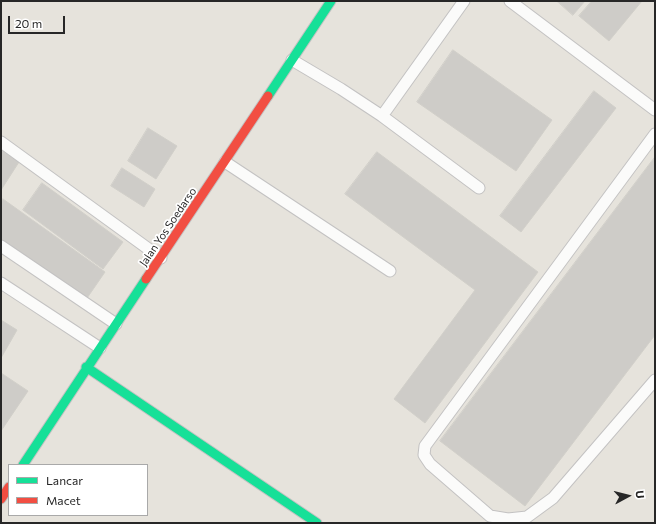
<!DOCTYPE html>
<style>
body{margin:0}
#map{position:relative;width:656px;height:524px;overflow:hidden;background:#e6e3dc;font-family:Commissioner,sans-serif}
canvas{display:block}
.frame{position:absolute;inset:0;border:2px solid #272727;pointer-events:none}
.legend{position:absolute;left:8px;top:464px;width:140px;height:52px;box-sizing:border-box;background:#fff;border:1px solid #a9a9a9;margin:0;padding:5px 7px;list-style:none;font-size:12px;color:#272727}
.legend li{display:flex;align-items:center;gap:8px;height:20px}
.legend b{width:20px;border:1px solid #a9a9a9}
.north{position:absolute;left:608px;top:476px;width:40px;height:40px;-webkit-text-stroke:3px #fff;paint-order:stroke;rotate:83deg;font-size:11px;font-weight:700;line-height:16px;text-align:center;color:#272727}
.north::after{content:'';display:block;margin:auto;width:14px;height:18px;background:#272727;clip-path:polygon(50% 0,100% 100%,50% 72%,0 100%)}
.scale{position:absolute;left:8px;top:16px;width:57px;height:18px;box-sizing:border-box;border:2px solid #272727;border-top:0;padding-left:5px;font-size:12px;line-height:14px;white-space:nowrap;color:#272727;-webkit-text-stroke:3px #fff;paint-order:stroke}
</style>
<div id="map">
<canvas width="656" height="524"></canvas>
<div class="frame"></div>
<ul class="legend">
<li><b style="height:5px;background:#16e098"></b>Lancar</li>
<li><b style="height:5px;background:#f24e42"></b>Macet</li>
</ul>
<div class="north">U</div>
<div class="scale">20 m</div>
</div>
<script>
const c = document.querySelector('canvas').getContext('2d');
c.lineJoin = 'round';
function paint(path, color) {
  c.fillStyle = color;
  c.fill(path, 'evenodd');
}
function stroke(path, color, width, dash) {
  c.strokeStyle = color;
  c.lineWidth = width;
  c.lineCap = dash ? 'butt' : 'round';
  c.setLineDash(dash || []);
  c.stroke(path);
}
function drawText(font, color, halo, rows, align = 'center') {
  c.font = font + ' Commissioner,sans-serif';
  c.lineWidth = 3.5;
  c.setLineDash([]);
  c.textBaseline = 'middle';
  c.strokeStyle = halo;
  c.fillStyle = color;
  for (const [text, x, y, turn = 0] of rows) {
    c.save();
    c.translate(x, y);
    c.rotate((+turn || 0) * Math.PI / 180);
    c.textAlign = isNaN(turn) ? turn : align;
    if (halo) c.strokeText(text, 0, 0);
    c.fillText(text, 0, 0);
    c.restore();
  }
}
const building = new Path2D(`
 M557,1H585L573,15Z
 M592,1H642L609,41L579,16Z
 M453,50L552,120L516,171L417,102Z
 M594,91L616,108L521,232L500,216Z
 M148,128L177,146L156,179L128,161Z
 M1,150L19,162L1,190Z
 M377,152L538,272L425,423L394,399L475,290L345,194Z
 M655,157V335L525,506L440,441Z
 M122,168L155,189L144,207L111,186Z
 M42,183L123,242L103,269L23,210Z
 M3,199L105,272L85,301L1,241V202Z
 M1,320L17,330L1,358Z
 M1,373L28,391L1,431Z`);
paint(building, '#ceccc8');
stroke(building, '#d1cfc9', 1);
const lane = new Path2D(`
 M510,1L655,110
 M292,60L341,89L382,116L479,188
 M382,116L464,1
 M655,134L425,446L424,455L430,464L490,516L508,519L527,517L553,498L655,380
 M1,142L161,258
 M225,162L390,271
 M1,246L116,324
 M1,283L100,348`);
const fast = new Path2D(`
 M268,96L331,1
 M86,367L317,523
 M23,465L146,279`);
const jam = new Path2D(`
 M146,279L268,96
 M1,499L9,487`);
stroke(lane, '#c3c2c2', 13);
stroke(fast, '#c3c2c2', 11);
stroke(jam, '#c3c2c2', 11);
stroke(lane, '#fbfbfa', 11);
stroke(fast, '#16e098', 9);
stroke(jam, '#f24e42', 9);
drawText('11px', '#272727', '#fff', [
 ["Jalan Yos Soedarso",168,227,-56]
]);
</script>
